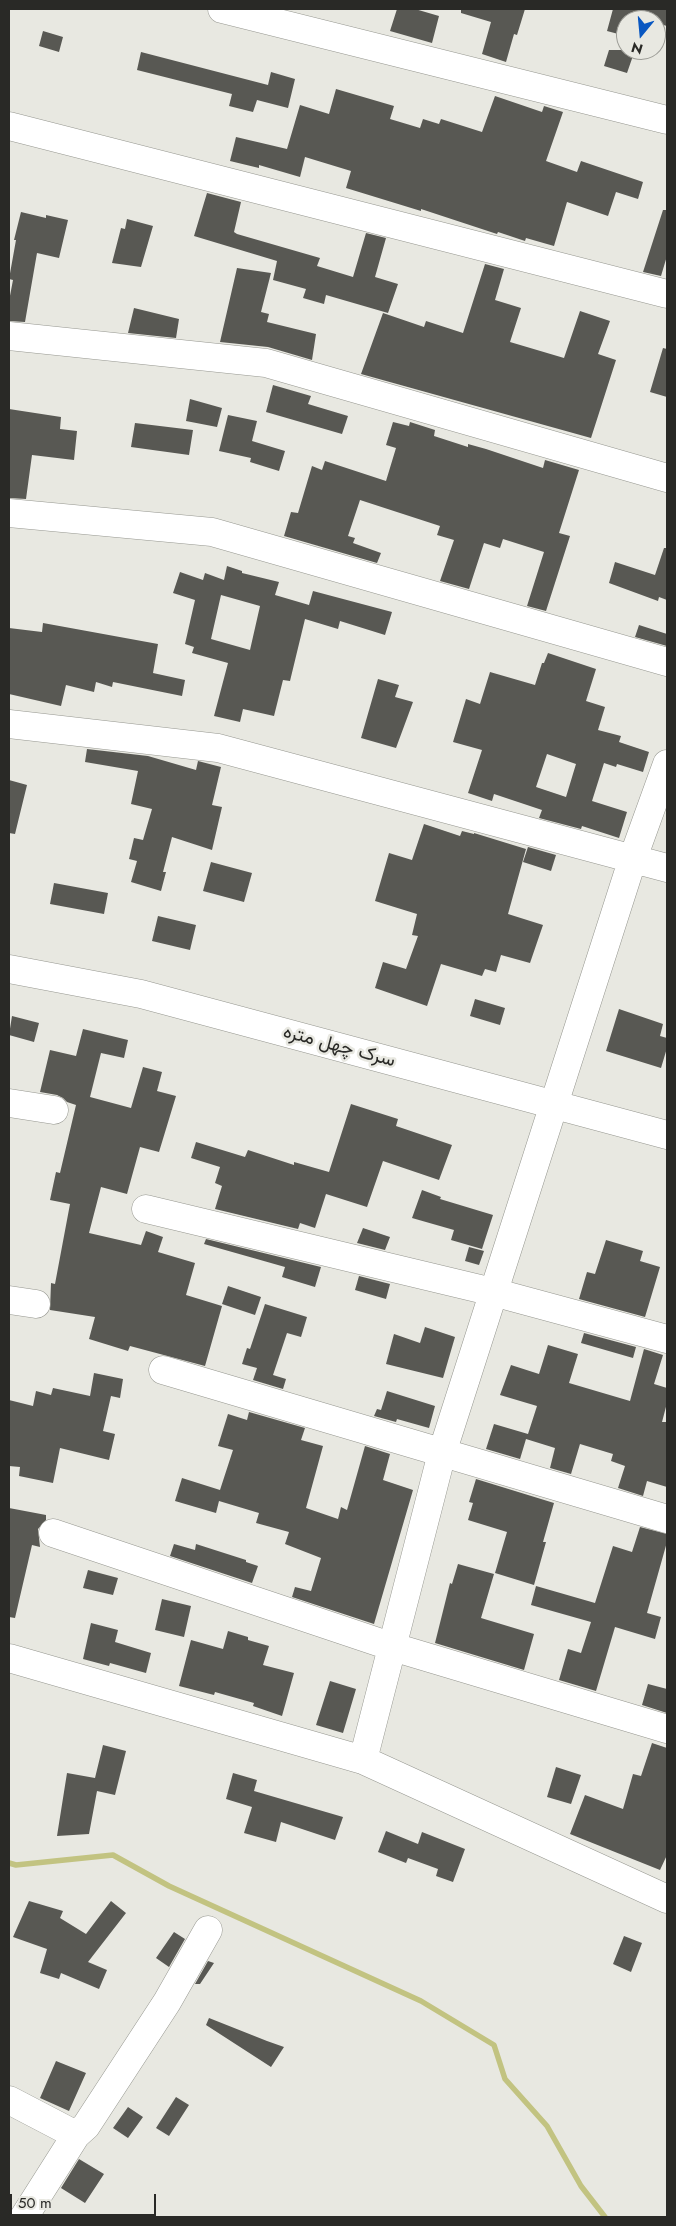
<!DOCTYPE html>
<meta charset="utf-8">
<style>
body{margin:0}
#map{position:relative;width:676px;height:2226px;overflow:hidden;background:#e8e8e1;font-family:Jost,sans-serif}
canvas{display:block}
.frame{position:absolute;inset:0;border:10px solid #292926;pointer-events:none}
.north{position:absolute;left:616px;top:10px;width:50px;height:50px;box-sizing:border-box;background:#e8e8e1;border:1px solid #9c9c96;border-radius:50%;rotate:197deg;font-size:14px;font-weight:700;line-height:20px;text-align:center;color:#292926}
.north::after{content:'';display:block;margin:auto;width:18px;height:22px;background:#0957c1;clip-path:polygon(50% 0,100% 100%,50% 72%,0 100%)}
.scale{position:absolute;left:10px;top:2194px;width:146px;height:22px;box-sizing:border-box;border:2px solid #292926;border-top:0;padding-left:6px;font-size:15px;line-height:18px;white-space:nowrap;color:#292926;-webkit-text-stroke:4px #e8e8e1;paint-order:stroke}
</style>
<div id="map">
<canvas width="676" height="2226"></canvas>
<div class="frame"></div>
<div class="north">N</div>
<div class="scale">50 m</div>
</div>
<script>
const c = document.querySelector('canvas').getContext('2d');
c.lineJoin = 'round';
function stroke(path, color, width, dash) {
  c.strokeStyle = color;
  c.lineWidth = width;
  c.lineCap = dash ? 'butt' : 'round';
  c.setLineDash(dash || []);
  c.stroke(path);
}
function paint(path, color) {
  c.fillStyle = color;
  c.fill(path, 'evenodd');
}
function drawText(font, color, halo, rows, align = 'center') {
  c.font = font + ' Jost,Vazirmatn,sans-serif';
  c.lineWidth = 5;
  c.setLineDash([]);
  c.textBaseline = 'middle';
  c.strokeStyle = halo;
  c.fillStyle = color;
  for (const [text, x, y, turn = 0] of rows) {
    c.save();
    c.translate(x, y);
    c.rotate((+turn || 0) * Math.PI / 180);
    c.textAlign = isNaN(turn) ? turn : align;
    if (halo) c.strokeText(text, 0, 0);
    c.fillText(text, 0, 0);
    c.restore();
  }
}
stroke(new Path2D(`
 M9,1863L16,1865L113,1855L169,1886L421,2001L494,2045L505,2079L547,2126L581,2186L605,2217`), '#c2c381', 5.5);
paint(new Path2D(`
 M397,9H415L439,16L432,43L390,31Z
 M461,9H525L517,35L514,34L506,62L482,54L491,22L461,13Z
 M613,9H667V26L656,23V20H648L629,14L622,35L607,31Z
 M43,31L63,37L59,52L39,46Z
 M609,50H635L627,73L604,66Z
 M141,52L268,85L271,72L295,79L288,108L257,100L253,112L229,106L232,94L137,70Z
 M336,89L394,106L390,119L420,128L423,119L439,124L441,119L482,132L495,96L542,112L544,106L563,112L546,161L577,172L581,161L643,182L638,199L616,192L608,216L567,202L554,246L526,238L525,241L498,232L497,234L421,209V211L346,188L351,171L305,157L300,177L259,165V168L230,161L236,137L287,149L300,105L329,114Z
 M207,193L241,202L234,232L237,234L320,258L317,266L353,277L366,233L386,238L375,277L398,284L388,313L326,295L324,304L303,298L306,289L273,280L277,261L194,236Z
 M663,210H667V256L661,276L643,272Z
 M21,212L46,218V215L68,220L59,258L37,253L25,322L9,321V301L13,280L9,279L16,240H14Z
 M127,219L153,226L141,267L112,263L121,228L125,229Z
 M485,264L504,269L495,300L521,308L510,342L564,358L580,311L610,321L598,354L616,360L591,438L361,374L383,313L424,327L426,321L463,333Z
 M237,268L271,273L261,312L269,314L267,322L316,334L312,360L268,347L220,342Z
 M134,308L179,319L176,338L128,333Z
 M663,348L667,349V397L650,392Z
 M273,385L311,396L308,404L348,416L342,434L266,412Z
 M190,399L222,408L217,427L186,421Z
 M9,409L61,417L60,429L77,431L74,460L32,455L26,499L9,498Z
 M228,415L257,421L252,441L285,451L279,471L250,462L251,458L219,451Z
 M393,422L409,426L410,422L435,430L434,436L468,447V444L486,449L543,468L545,460L579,470L559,533L570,536L546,611L527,606L544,552L503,539L500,548L484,543L469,589L440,581L454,540L437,535L440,526L360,500L348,536L355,538L353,543L381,553L377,563L284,536L291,512L298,513L312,466L322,470L325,461L386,481L396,448L386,445Z
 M135,423L193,430L189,455L131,447Z
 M664,548H667V600L659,597L658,601L609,583L615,562L655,575Z
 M227,566L242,571V573L279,582L275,595L309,605L313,591L392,612L385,635L340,621L338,629L305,619L290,681L283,680L274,716L243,709L240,722L214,716L228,663L192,653L194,647L185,644L195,600L173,593L180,572L203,580L205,573L224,580ZM221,595L260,606L250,650L211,639Z
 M43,623L158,644L153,673L185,680L182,696L113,682L112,687L96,682L94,692L66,685L61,706L9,694V628L42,632Z
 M639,625L667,634V646L635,637Z
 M548,653L596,669L586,701L605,707L598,730L621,736L619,742L649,752L643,772L617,764L616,767L604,763L592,801L627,812L619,838L582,826L581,829L539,818L542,810L494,794L492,801L468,793L482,750L453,742L466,699L480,704L490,672L535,685L542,663H544ZM547,754L576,764L566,797L536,787Z
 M378,679L399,685L395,697L413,702L396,748L361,738Z
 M87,749L148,756L196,770L198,761L221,767L212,805L222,807L212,850L172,837L163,872H166L161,891L131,882L137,861L129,859L134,838L143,840L152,809L131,804L138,771L85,762Z
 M9,780L27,785L15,834L9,833Z
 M424,824L460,836L462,831L474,834V833L526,849L508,914L543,925L530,963L501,955L496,972L485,969L482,976L441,964L427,1006L375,988L383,962L406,969L418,936L412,935L417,914L375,901L389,853L412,860Z
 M528,847L556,855L551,871L523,862Z
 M211,862L252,873L244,902L203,891Z
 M54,883L108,893L104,914L50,904Z
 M158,916L196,925L190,950L152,941Z
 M475,999L505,1008L500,1025L470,1016Z
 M619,1009L663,1024L660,1036L667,1038V1048L661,1068L606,1051Z
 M12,1016L39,1023L34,1042L9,1035Z
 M83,1029L128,1040L124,1058L101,1053L90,1097L131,1108L143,1067L162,1072L157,1091L176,1096L159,1152L140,1147L127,1194L101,1187L89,1233L141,1245L146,1231L163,1237L158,1252L195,1263L186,1295L222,1306L205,1366L130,1346L128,1351L89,1339L95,1317L50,1310L51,1283L55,1284L70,1204L50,1200L56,1172L60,1173L76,1105L67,1102L63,1098L57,1095L40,1092L50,1050L76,1056Z
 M351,1104L398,1119L396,1126L452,1145L439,1180L383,1161L367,1207L326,1194L315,1228L300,1223L298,1229L215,1209L222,1186L215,1183L220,1167L191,1158L196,1142L245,1157L248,1150L294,1165V1162L329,1172Z
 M422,1190L441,1197L440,1199L493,1215L482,1249L451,1240L454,1230L412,1218Z
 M363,1228L390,1237L385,1250L357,1243Z
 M206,1239L321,1267L315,1287L282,1277L285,1267L204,1244Z
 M606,1240L643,1251L640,1261L660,1267L645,1317L579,1299L587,1272L595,1274Z
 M469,1247L484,1251L479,1265L465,1261Z
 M359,1276L390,1284L386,1299L355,1290Z
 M228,1286L261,1297L255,1315L222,1304Z
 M265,1304L307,1317L301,1337L287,1333L273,1375L286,1379L283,1389L253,1380L257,1368L242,1364L247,1348L250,1349Z
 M425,1327L455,1337L443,1378L386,1364L394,1334L420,1343Z
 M584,1333L636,1347L633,1358L581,1343Z
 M548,1345L578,1354L569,1383L630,1401L644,1349L663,1355L654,1384L667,1388V1403L662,1422H667V1487L647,1481L643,1496L618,1488L625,1466L611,1461L613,1454L580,1444L571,1474L550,1468L555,1448L526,1439L520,1459L486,1449L494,1424L528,1434L537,1406L500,1395L511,1365L539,1374Z
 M94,1373L123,1379L120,1398L111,1396L103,1431L115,1434L109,1460L60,1448L53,1483L19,1476L20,1467L9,1466V1400L33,1406L36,1391L51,1395L53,1388L90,1396Z
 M387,1391L435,1406L429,1428L397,1419L396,1422L374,1416L377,1409L381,1410Z
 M249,1412L305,1428L301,1440L323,1446L306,1508L338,1519L341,1507L347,1510L365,1446L390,1454L383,1480L413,1490L374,1624L292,1597L295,1587L311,1591L321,1558L285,1544L289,1532L256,1523L259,1513L219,1501L216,1513L175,1501L182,1478L220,1490L233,1450L218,1446L228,1414L247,1420Z
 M476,1479L554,1503L543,1542H546L534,1585L495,1573L507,1532L468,1520L473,1503L469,1502Z
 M9,1508L46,1515V1520L38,1529L40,1547L32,1545L15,1618L9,1617Z
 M640,1527L667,1534V1542L647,1613L661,1617L655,1639L615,1627L596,1691L559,1680L568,1649L581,1653L591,1622L531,1605L536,1586L595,1603L613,1546L632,1552Z
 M174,1544L195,1550L196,1544L246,1560V1562L258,1566L252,1583L170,1556Z
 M458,1564L494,1574L481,1618L534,1634L524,1670L435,1643L450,1583L452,1584Z
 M88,1570L118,1578L113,1595L83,1588Z
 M162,1599L191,1606L184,1637L155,1630Z
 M91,1623L118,1630L115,1642L151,1653L146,1673L110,1663L109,1666L83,1659Z
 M228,1631L248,1637V1640L269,1646L263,1665L294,1673L282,1716L253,1706L254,1703L215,1692L214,1695L179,1686L191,1640L223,1649Z
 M330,1681L356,1689L343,1733L316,1725Z
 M648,1684L667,1689V1713L642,1705Z
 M652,1743L667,1748V1855L660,1870L570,1834L585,1795L623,1809L633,1774L641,1776Z
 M103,1745L126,1751L115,1795L97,1791L89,1834L57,1836L67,1773L95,1778Z
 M556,1767L581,1775L571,1804L547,1797Z
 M233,1773L257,1780L254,1791L343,1817L335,1840L281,1822L276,1842L244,1833L252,1807L226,1799Z
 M386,1831L418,1844L422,1832L465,1849L453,1882L436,1876L438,1869L408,1858L406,1863L378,1852Z
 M29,1901L63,1911L60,1918L86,1934L111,1901L126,1913L88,1962L107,1970L99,1989L61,1973L59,1979L40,1973L47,1949L13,1937Z
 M174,1932L185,1939L169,1967L156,1958Z
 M624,1936L642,1943L631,1972L613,1964Z
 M208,1961L214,1963L200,1984H195Z
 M209,2018L267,2041L284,2047L271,2067L206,2025Z
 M56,2061L86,2073L69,2111L40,2098Z
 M176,2097L189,2105L169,2136L156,2128Z
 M128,2107L143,2117L128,2138L113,2128Z
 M79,2159L104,2174L85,2203L61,2188Z`), '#585853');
const minor = new Path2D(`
 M222,9L667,120
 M9,126L667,294
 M9,336L266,363L667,478
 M9,513L212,532L667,662
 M9,724L218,748L667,868
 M9,969L141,994L667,1135
 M9,1103L54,1110
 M146,1209L493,1292L667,1339
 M9,1300L36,1304
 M163,1370L667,1519
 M53,1533L393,1647L667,1729
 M9,1658L363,1760L667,1899
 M363,1760L442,1453L633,858L667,764
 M9,2100L76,2135
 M24,2217L76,2135L86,2126L167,2002L208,1930`);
stroke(minor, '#969790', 29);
stroke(minor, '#fff', 28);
drawText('19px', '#292926', '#e8e8e1', [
 ["سرک چهل متره",339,1047,15]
]);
</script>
